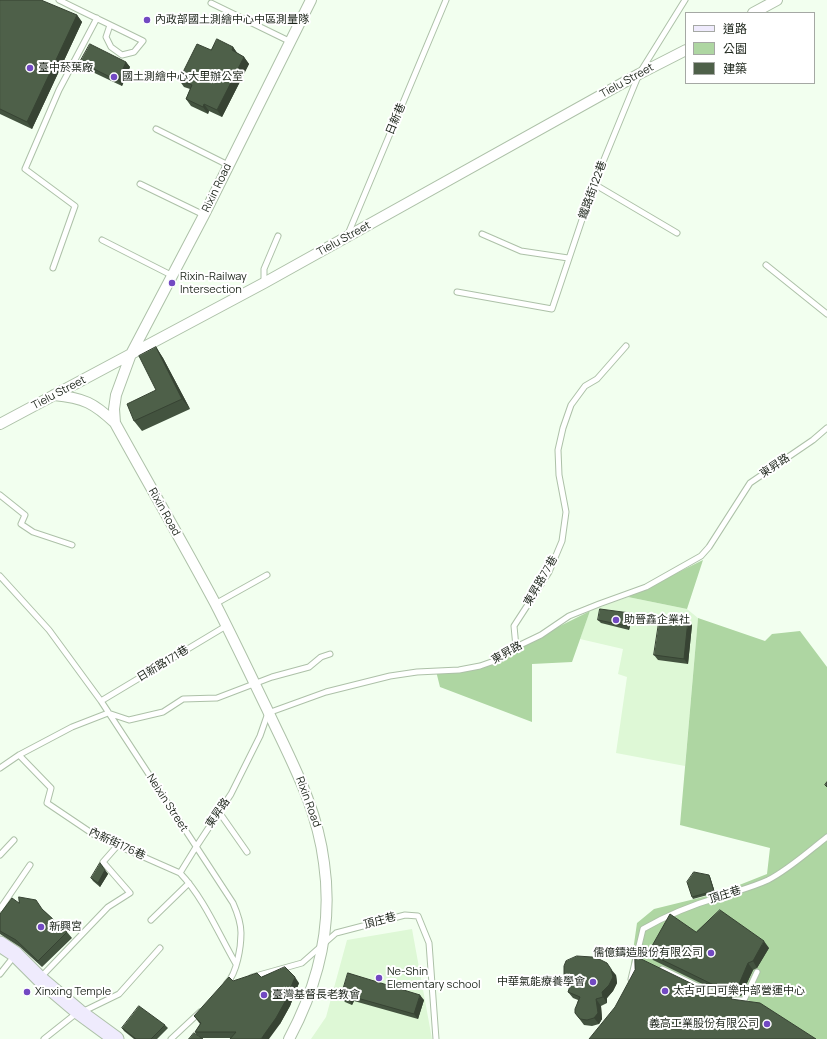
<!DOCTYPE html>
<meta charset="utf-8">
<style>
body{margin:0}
#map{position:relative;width:827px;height:1039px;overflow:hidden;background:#f2ffef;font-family:Manrope,"Noto Sans TC",sans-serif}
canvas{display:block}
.legend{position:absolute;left:685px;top:12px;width:130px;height:72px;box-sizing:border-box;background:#fff;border:1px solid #a5a8a4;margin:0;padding:5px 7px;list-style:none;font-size:12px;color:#1d251b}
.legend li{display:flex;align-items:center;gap:8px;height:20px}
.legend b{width:20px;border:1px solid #a5a8a4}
</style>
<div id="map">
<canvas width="827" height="1039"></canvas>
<ul class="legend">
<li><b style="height:5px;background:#efebfd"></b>道路</li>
<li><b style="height:11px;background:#aed6a2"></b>公園</li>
<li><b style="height:11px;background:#4e6049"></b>建築</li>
</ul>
</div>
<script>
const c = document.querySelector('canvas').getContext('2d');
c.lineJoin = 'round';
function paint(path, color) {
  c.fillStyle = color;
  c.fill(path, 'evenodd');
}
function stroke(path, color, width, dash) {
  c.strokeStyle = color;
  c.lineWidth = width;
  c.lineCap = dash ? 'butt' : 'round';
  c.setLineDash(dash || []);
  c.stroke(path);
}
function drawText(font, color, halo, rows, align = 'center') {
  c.font = font + ' Manrope,"Noto Sans TC",sans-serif';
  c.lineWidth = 4;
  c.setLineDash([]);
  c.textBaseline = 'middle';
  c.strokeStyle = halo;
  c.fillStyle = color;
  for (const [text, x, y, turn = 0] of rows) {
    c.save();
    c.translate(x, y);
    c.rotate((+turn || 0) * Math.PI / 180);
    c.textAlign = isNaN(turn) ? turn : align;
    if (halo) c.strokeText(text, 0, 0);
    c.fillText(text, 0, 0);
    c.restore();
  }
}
paint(new Path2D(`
 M628,597L687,609L698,618L685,766L616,753L627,677L618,674L623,649L580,639L590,611Z
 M412,929L432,1039H311L326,1017L347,940Z`), '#def8d6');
paint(new Path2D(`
 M703,560L687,609L628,597Z
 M590,611L572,662L532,664V722L440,687L436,671L480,666Z
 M698,618L765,641L772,634L800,631L827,667V1039H815L750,1001L631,965L637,923L654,909L719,893L767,874L770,848L680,825Z`), '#aed6a2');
const lane = new Path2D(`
 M59,0C87,14 115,27 143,41L134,52L122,55L111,47L106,37L110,25
 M211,3L291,42
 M156,129L228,165
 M140,184L204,215
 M594,184L677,233
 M348,234L446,0
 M482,234L521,251L568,258
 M102,240L173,276
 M766,265L827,314
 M53,268L75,206L25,169L59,90L97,18
 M264,283V269L278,236
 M457,292L552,309L594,184L639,74L685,0
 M0,495L25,515L21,524L33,532L72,545
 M0,576L49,630L101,701L233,903C237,912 241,922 241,933C241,947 237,973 227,983
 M215,604L267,575
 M516,647L514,626L549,572L562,541L566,512L559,475L558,450L563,428L571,405L585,386L597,379L626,346
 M101,701L226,626
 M19,755L51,788L47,803L96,836L180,873C204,898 219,935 236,964
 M0,768L19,755L72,727L108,713L129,720L163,712L183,699L217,698L272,677L309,667L321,657L330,654
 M219,812L247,852
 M0,855L14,840
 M180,873L196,847L231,794L260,736L268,713L326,692L390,676L417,672L459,670L480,666L497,660L516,647L541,635L569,616L599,604L646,587L701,556L709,547L750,483L813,440L827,428
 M0,909L30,865
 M151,920L189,883
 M662,969L726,1000H744L757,972
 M0,974L15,955
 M41,977L108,907L130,893L103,862L118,845
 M252,977L302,963L336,933L405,915L418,916L429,943L436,1039
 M631,979L643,929C667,915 695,904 722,896C737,891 753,887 768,880C788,870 809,851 827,837
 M82,1012L119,994L160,948
 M44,1039L78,1012
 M171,1039L200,1012`);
const street = new Path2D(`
 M753,13L777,0
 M54,395C84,398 94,403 115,423
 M0,424L264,283L639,74L686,50
 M289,1039C318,985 333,925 324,863C317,806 291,761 267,709C250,674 233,638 215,603C183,543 148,483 115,423L114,409L116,395L131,354L204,215L311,0`);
const secondary = new Path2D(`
 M0,944L15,954L40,979L79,1012L116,1039`);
stroke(lane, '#adc1a8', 7);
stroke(street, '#adc1a8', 12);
stroke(secondary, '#adc1a8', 17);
stroke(lane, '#fff', 5);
stroke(street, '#fff', 10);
stroke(secondary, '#efebfd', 15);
paint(new Path2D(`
 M0,0L77,15L82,22L32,129L0,114Z
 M233,47L237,53L244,57L249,64L222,117L209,111L208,114L191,106L186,99L190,89L184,87L179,80L211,50Z
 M80,62H126L130,67L122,86L84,68Z
 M156,347L163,358L190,409L142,431L134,421L156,390Z
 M632,617L629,630L601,623L598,620Z
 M692,625L688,664L658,660L654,655Z
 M105,870L108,874L100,887L93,881L91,878Z
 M710,877L715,893L693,899L692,897Z
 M19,903L42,909L67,932L72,938L42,967L20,947L0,934V914Z
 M696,932L769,948L757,968L753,970L741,996H727L653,960L648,953Z
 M348,973L424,1000L418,1019L354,1001L352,1005L345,1002L341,997Z
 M616,975L617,983L613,991L607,998V1003L601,1006L602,1019L599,1024L592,1026L584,1025L575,1013L578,1000L573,998L568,992Z
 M233,981L299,983L290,1006L280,1024L231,1038H201L196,1034L195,1032L200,1024L194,1016Z
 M165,1025L168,1028L157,1039H134L124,1031L122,1028Z`), '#43533f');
paint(new Path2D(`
 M77,15L82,22L32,129L27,122Z
 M233,47L238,54L232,50Z
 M244,57L249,64L222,117L217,110Z
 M126,62L130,67L122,86L118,81Z
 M204,104L209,111L208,114L203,107Z
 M156,347L163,358L190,409L182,399Z
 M630,613L632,617L629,630L627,626Z
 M688,620L692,625L688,664L684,659Z
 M105,870L108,874L100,887L98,883Z
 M709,875L710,877L715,893L714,891Z
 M764,941L769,948L757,968L753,961Z
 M748,963L753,970L741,996L737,989Z
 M611,969L616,975L617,983L613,991L607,998V1003L603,997L602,992Z
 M295,977L299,983L290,1006L280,1024L269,1039H261Z
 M420,995L424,1000L418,1019L414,1014Z
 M350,996L354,1001L352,1005L349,999Z
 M596,999L601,1006L602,1019L599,1024L594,1018Z`), '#374333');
const building = new Path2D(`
 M0,0H41L77,15L27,122L0,109Z
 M217,39L233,47L232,50L244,57L217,110L204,104L203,107L186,99L192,85L179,80L197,44L211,50Z
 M90,44L126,62L118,81L80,62Z
 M156,347L182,399L134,421L127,404L156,390L139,356Z
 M600,609L630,613L627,626L598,620Z
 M660,616L688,620L684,659L654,655Z
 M827,782V787L825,785Z
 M100,863L105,870L98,883L91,878Z
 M694,872L709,875L714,891L692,897L687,882Z
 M19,897L36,900L42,909L67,932L38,961L16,940L0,931V914L12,898L19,903Z
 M720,910L764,941L753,961L748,963L737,989H722L648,953L670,914L696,932Z
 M577,956L592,957L599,959L607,963L611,969L613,977L609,985L602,992L603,997L596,999L598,1013L594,1018L587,1020L580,1019L575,1013V1009L580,997L568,992L570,986L564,975V966L566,961Z
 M635,956L719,997H732L731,999L760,1003L816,1039H589L615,1007L635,970Z
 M285,967L295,977L286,1000L276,1018L261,1039H230L236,1032H195L201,1023L194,1016L229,977L233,981L257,973L261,977Z
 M348,973L420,995L414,1014L350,996L349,999L341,997Z
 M139,1006L165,1025L151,1039H136L122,1028Z
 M194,1033L203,1039H189Z`);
paint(building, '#4e6049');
stroke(building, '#374333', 1);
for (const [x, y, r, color] of [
 [147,20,4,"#7249c2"],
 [30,68,4,"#7249c2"],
 [114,77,4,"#7249c2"],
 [172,283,4,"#7249c2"],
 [616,620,4,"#7249c2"],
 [41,927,4,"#7249c2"],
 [711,953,4,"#7249c2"],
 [379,978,4,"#7249c2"],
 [593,982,4,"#7249c2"],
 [665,991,4,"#7249c2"],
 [27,992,4,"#7249c2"],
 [264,995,4,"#7249c2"],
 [767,1024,4,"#7249c2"]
]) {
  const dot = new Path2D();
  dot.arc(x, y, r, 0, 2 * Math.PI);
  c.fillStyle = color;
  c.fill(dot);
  stroke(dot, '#fff', 1.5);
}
drawText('11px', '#1d251b', '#fff', [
 ["內政部國土測繪中心中區測量隊",155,20],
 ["臺中菸葉廠",38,68],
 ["國土測繪中心大里辦公室",122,77],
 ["Rixin-Railway",180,277],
 ["Intersection",180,290],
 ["助晉鑫企業社",624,620],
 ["新興宮",49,927],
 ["儒億鑄造股份有限公司",703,953,"right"],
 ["Ne-Shin",387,972],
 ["Elementary school",387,985],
 ["中華氣能療養學會",585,982,"right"],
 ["太古可口可樂中部營運中心",673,991],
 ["Xinxing Temple",35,992],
 ["臺灣基督長老教會",272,995],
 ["義高工業股份有限公司",759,1024,"right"]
], 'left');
drawText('11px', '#1d251b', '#fff', [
 ["Tielu Street",627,81,-29],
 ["日新巷",396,119,-67],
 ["Rixin Road",217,188,-64],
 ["鐵路街122巷",593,190,-70],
 ["Tielu Street",344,239,-29],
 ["Tielu Street",59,393,-28],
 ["東昇路",775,466,-34],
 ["Rixin Road",164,512,61],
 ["東昇路77巷",541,581,-60],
 ["東昇路",507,653,-29],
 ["日新路171巷",163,664,-31],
 ["Rixin Road",308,802,70],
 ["Neixin Street",167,803,57],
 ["東昇路",218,813,-56],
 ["內新街176巷",117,844,25],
 ["頂庄巷",725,895,-18],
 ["頂庄巷",380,921,-15]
]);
</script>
